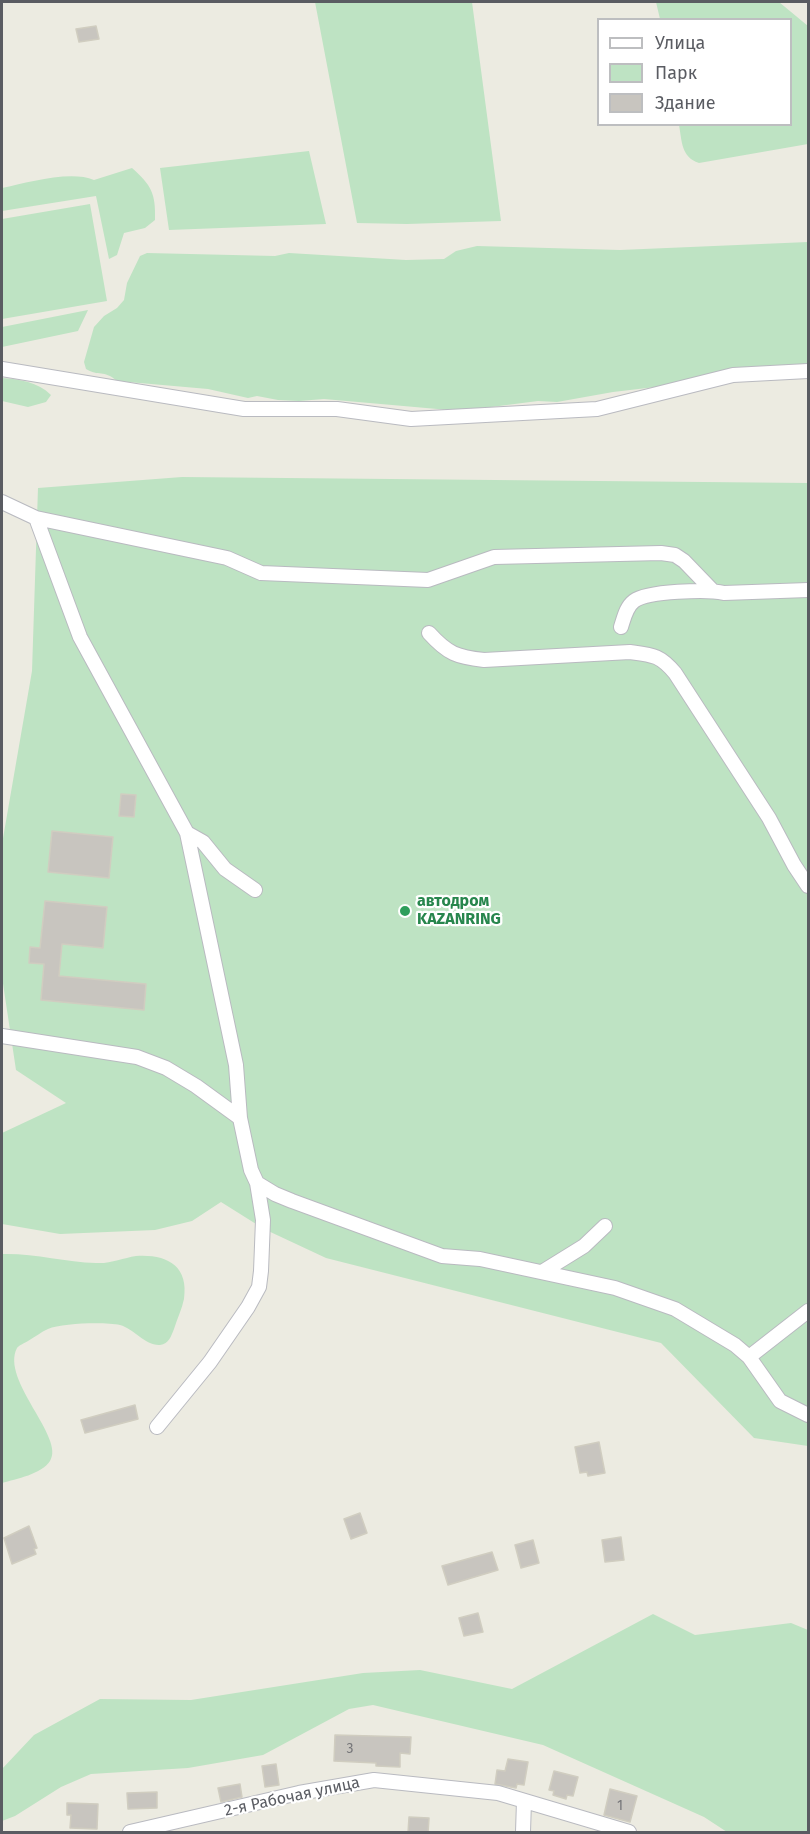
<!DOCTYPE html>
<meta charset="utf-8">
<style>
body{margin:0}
#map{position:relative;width:810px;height:1834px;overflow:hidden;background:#ecebe1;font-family:"Fira Sans",sans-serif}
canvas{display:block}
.frame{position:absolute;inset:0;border:3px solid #5a5c62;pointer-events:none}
.legend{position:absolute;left:597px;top:18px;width:195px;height:108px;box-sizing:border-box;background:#fff;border:2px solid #bdbec0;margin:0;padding:8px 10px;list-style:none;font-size:18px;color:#5a5c62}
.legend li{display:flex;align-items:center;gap:12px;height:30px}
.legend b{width:30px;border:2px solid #bdbec0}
</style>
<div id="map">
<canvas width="810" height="1834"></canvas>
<div class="frame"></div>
<ul class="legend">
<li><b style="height:8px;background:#fff"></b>Улица</li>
<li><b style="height:16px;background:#bee3c3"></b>Парк</li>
<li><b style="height:16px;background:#c8c5bf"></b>Здание</li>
</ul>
</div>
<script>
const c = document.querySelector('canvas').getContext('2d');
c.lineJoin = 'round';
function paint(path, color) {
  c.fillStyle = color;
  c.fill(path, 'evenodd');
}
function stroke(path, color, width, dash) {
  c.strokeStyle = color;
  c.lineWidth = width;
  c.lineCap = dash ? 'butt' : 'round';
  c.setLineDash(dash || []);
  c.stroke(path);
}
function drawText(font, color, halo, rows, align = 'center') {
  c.font = font + ' "Fira Sans",sans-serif';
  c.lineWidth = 4.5;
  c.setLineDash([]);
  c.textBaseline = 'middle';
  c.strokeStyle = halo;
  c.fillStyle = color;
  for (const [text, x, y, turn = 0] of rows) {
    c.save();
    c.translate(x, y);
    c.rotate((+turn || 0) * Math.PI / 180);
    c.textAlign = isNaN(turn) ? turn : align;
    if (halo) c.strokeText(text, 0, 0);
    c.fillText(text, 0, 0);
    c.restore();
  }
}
paint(new Path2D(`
 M315,2H472L501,221L407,224L357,223Z
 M656,2H779L808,26V144L699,163C681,157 682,141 679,125L790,124V20L660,19Z
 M309,151L326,224L169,230L160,168Z
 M132,168C151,185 156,193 155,220L145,228L124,233L117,255L109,259L96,196L2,211V188C27,183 70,170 94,180Z
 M90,204L107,301L2,319V219Z
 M808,242V369L613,392L557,402L538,401L460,411L324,399L299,401L278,400L257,396L248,398L208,389L117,381C103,369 99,377 86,369L84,362L94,327L104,316L117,308L124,300L127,283L140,256L147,253L275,256L289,253L406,260L444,259L456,251L477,246L620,250Z
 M88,310L78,331L2,347V327Z
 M2,378C19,379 38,382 51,395L46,402L28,407L2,401Z
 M182,477L808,483V1446L754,1438L661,1343L326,1258L264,1229L221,1202L192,1221L155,1230L60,1234L2,1224V1133L66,1103L16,1070L2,977V844L32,671L38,488Z
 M2,1254C33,1253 65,1262 96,1263C110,1264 123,1258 136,1256C166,1254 189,1265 184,1299C182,1309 177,1319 174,1329C171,1336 169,1344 160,1345C146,1346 134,1329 120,1325C105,1322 62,1323 48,1329C41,1332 35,1337 28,1341C25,1343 19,1345 17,1348C0,1380 66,1438 50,1461C42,1474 16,1479 2,1483Z
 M653,1614L695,1635L791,1623L808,1630V1832H727L704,1817L543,1745L373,1705L349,1709L263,1755L188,1768L91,1774L61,1787L15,1816L2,1821V1769L34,1735L100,1699L191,1700L363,1673L420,1670L512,1689Z`), '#bee3c3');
const building = new Path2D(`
 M96,26L99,39L79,42L76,29Z
 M121,794L136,795L134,817L119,816Z
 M52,831L113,837L109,878L48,872Z
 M45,901L107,907L103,948L62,944L59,976L146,984L144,1010L41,1000L44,964L29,963L30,947L40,948Z
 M135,1405L138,1419L85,1433L81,1420Z
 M599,1442L605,1473L588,1476L587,1472L580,1473L575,1447Z
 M360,1513L367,1533L351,1539L344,1519Z
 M29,1526L37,1548L34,1549L36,1554L12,1564L4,1538Z
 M621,1537L624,1560L605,1562L602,1540Z
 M533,1540L539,1563L521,1568L515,1545Z
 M492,1552L498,1570L448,1585L442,1566Z
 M478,1613L483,1632L464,1636L459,1618Z
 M335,1735L411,1737L410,1754L400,1753V1767L376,1766V1763L334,1761Z
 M508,1759L528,1762L524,1785L517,1784L516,1788L495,1784L497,1770L505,1771Z
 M276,1764L279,1785L265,1787L262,1766Z
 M554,1771L578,1777L573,1796L567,1795L566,1799L553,1795L554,1791L549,1790Z
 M240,1784L242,1797L221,1802L218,1788Z
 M610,1789L637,1796L630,1822L604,1815Z
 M157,1792V1808L128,1809L127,1793Z
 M67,1803L98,1804L97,1829L70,1828L71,1815H67Z
 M409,1817L429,1818L428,1833H408Z`);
paint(building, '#c8c5bf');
stroke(building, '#d0cdc0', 1.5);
const minor = new Path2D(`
 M2,369L244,409H337L411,419L597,409L733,375L808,371
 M2,502L36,518L80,637L187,833L236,1065L240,1118L251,1170L257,1183L263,1220L261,1271L259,1287L248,1307L210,1362L157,1427
 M36,518L227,558L261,573L428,580L494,557L661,553L675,555L684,561L712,590
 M621,627C624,618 626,607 634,601C647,591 708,589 724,593L808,590
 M429,633C448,654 457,657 484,660L630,652C653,655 660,655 675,673L769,818L794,865L808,886
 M187,833L203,842L225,869L255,890
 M2,1036L137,1057L166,1068L196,1086L240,1118
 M257,1183L275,1194L292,1201L442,1256L480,1259L615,1288L675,1309L735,1345L749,1357L780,1401L808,1415
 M542,1272L584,1246L605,1226
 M749,1357L808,1311
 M130,1832L299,1793L374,1780L498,1793L629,1832
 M523,1832L524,1801`);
stroke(minor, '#b9bac0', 16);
stroke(minor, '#fff', 14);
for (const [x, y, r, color] of [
 [405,911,6,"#2e9e5b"]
]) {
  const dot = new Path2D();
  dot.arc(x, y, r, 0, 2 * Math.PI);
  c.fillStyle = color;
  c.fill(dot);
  stroke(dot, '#fff', 2);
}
drawText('14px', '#767679', null, [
 ["3",350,1749],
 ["1",620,1806]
]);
drawText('bold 16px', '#27864d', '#fff', [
 ["автодром",417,902],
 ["KAZANRING",417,920]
], 'left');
drawText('16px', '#5a5c62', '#fff', [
 ["2-я Рабочая улица",292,1797,-12]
]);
</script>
